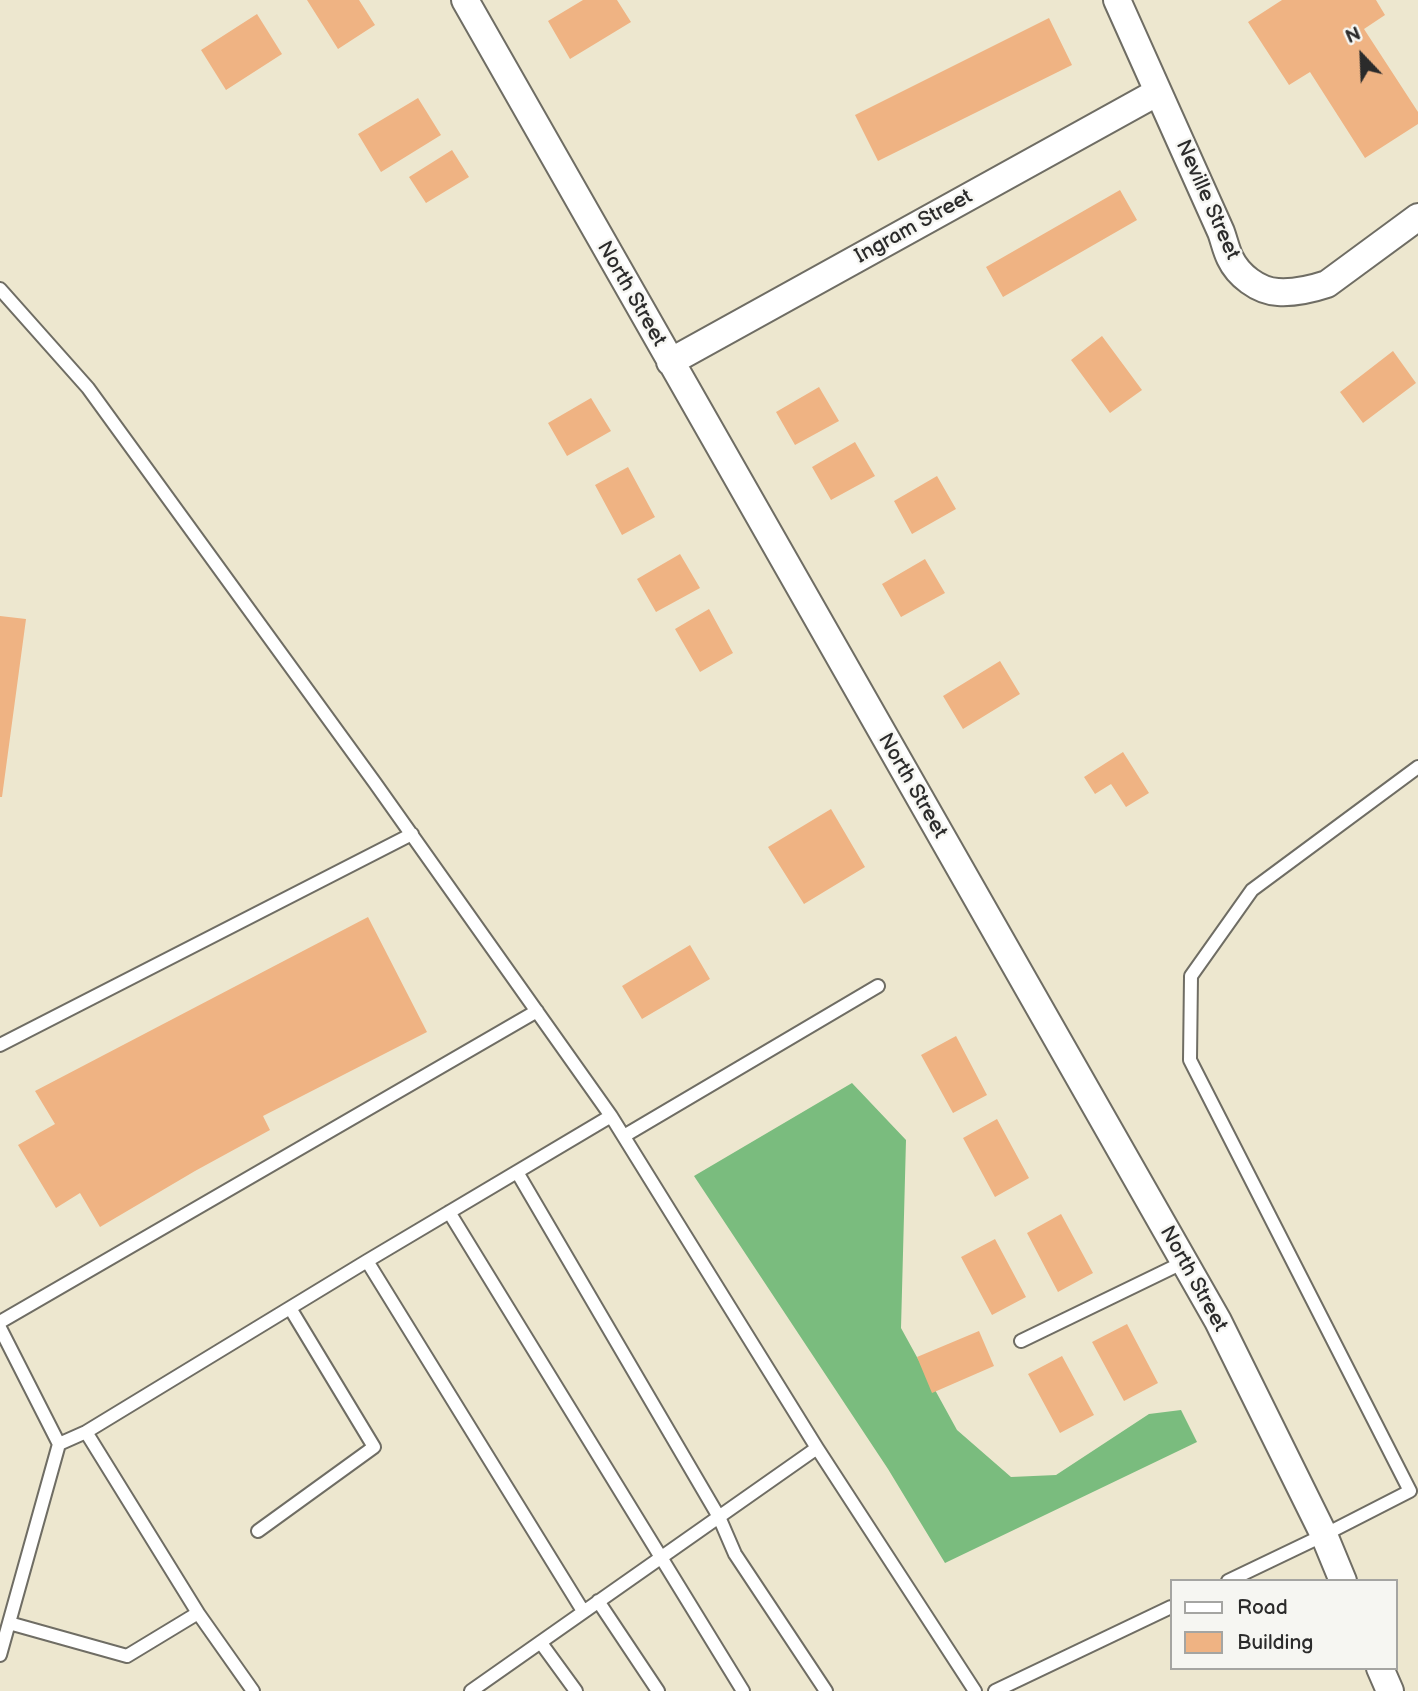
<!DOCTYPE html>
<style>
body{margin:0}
#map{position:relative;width:1418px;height:1691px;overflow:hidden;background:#ede7cf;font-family:"Balsamiq Sans",sans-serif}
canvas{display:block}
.legend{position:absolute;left:1170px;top:1579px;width:228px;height:91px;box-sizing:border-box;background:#f6f6f2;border:2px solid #a5a5a2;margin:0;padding:9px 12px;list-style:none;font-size:21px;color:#2b2b2b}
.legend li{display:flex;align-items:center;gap:14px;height:35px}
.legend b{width:35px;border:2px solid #a5a5a2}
.north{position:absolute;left:1327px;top:21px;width:70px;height:70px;-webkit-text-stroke:5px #f6f6f2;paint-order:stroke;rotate:337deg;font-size:19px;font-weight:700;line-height:28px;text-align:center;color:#2b2b2b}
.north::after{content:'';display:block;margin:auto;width:24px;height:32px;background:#2b2b2b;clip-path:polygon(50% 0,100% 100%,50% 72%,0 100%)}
</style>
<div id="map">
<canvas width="1418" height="1691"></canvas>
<ul class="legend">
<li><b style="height:9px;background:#fff"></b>Road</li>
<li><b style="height:19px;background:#efb383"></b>Building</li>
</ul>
<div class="north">N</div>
</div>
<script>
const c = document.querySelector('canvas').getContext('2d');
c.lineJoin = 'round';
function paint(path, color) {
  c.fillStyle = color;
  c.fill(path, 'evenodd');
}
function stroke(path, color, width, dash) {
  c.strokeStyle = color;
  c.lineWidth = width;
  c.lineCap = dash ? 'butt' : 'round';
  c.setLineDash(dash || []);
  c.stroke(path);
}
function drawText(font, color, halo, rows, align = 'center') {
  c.font = font + ' "Balsamiq Sans",sans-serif';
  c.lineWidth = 5;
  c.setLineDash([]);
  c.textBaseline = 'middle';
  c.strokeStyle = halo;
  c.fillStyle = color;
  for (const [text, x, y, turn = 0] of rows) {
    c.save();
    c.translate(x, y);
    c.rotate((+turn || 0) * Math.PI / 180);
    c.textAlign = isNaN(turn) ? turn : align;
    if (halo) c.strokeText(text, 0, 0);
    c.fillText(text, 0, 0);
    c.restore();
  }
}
paint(new Path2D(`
 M852,1083L906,1140L901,1328L957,1430L1011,1477L1056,1475L1149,1414L1181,1410L1197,1442L945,1563L888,1469L694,1176Z`), '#7abc7e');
paint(new Path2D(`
 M307,0H359L375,25L338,49Z
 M583,0H617L631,22L570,59L548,21Z
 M1282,0H1376L1385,15L1364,29L1418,112V124L1365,158L1310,72L1289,85L1248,22Z
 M257,14L282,54L226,90L201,50Z
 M1049,18L1072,65L878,161L855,115Z
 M418,98L441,135L381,172L358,134Z
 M452,150L469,177L426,203L409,177Z
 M1120,190L1137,220L1003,297L986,267Z
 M1102,336L1142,390L1110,413L1071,360Z
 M1393,351L1416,383L1363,423L1340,392Z
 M819,387L839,421L795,445L776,412Z
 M591,398L611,431L567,456L548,423Z
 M855,442L875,476L831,500L812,467Z
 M628,467L655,517L622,535L595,485Z
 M937,476L956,509L912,534L894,501Z
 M680,554L700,588L656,612L637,579Z
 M925,559L945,593L901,617L882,584Z
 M709,609L733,653L700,672L675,629Z
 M0,616L26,619L2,797H0Z
 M1000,661L1020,694L963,729L943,696Z
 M1123,752L1149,793L1126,807L1111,784L1095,794L1084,777Z
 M831,809L865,867L804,904L768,847Z
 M368,917L427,1032L263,1116L270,1130L195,1171L100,1227L80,1193L56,1208L18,1145L55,1124L35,1091Z
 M690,945L710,979L642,1019L622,986Z
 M956,1036L987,1095L953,1113L921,1055Z
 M997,1119L1029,1178L995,1197L963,1138Z
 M1061,1214L1093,1273L1058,1292L1027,1233Z
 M995,1239L1026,1297L992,1315L961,1257Z
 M1127,1324L1158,1383L1124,1401L1092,1342Z
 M979,1331L994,1366L932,1393L917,1357Z
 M1062,1356L1094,1415L1060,1433L1028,1374Z`), '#efb383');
const service = new Path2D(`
 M0,289L88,388L375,783L611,1116L817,1448L975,1691
 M0,1045L412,834
 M624,1136L878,986
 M517,1172L719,1517L735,1554L826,1691
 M449,1212L743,1691
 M367,1261L583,1611
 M0,1322L537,1011
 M0,1328L59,1444L0,1655
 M1021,1341L1184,1262
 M86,1432L198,1613L253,1691
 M59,1444L86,1432L367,1261L611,1116
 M258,1531L374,1447L290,1308
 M1228,1581L1324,1535L1410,1491L1190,1060L1191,976L1252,890L1418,767
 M598,1601L658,1691
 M9,1623L127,1656L198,1613
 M541,1643L576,1691
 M471,1691L817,1448
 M995,1691L1171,1607`);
const minor = new Path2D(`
 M465,0L1218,1321L1324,1535L1343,1581
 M1117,0L1221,232C1224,240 1226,250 1230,258C1238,275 1258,291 1278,292C1294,293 1312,289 1327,284L1418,217
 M670,362L1158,92
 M1380,1668L1390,1691`);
stroke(service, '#6f6d64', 16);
stroke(minor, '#6f6d64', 30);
stroke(service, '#fff', 12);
stroke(minor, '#fff', 26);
drawText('21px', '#2b2b2b', '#f6f6f2', [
 ["Neville Street",1207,200,66],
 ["Ingram Street",914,227,-29],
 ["North Street",631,294,60],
 ["North Street",912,786,60],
 ["North Street",1193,1279,61]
]);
</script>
